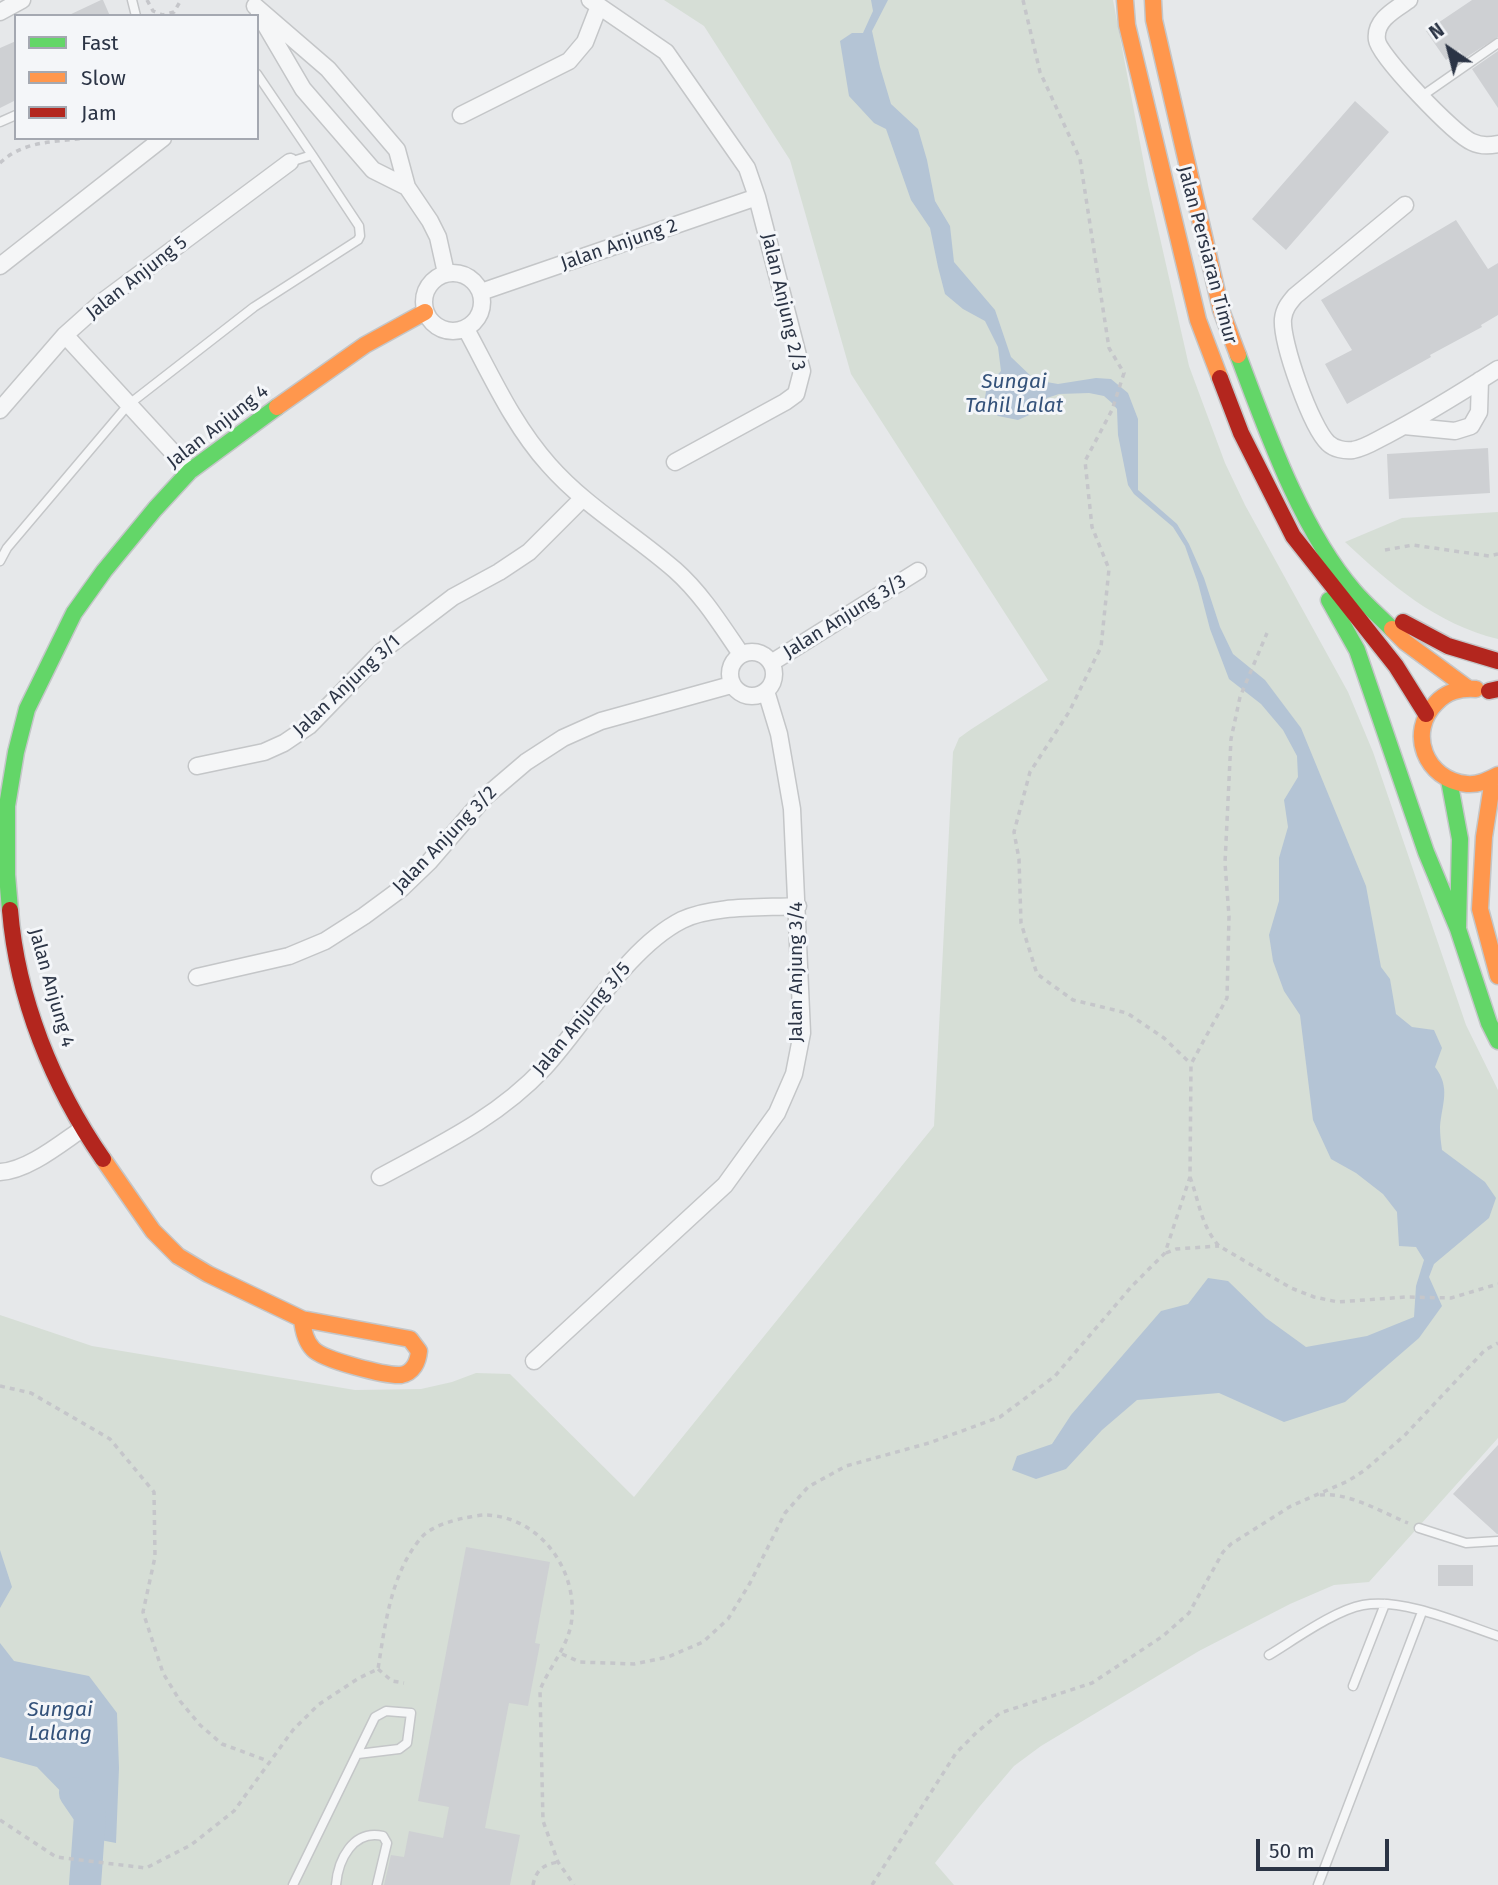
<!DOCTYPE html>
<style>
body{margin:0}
#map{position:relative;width:1498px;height:1885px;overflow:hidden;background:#e6e8ea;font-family:"Fira Sans",sans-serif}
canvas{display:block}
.legend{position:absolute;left:14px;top:14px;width:245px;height:126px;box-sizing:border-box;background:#f4f6f9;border:2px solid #a4a8b1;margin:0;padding:9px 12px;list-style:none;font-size:21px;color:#2b3445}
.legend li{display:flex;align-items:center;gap:14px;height:35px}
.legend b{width:35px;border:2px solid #a4a8b1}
.north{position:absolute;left:1414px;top:14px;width:70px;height:70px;-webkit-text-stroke:5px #f4f6f9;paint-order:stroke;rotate:325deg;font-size:19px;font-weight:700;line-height:28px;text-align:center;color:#2b3445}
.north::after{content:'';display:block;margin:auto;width:24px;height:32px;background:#2b3445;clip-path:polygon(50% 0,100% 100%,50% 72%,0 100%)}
.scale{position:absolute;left:1256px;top:1839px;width:133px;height:32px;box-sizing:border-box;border:4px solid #2b3445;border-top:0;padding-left:9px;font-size:21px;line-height:24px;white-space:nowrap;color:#2b3445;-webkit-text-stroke:5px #f4f6f9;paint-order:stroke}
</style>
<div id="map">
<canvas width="1498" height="1885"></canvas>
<ul class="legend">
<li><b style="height:9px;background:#63d668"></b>Fast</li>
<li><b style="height:9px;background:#ff974d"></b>Slow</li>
<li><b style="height:9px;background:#b3261e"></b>Jam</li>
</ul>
<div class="north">N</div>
<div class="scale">50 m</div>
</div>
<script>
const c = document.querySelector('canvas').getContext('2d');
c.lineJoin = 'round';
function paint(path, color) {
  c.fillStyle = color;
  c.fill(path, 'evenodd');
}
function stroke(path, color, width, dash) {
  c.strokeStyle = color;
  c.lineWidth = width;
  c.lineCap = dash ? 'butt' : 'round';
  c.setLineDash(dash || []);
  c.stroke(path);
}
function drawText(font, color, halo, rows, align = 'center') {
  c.font = font + ' "Fira Sans",sans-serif';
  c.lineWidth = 6;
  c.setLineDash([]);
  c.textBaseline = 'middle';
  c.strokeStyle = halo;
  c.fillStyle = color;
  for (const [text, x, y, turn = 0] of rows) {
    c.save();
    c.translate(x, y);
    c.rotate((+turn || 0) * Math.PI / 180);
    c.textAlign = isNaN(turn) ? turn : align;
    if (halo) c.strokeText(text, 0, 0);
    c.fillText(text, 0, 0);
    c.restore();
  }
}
paint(new Path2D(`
 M664,0H1113L1148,185L1189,366L1225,463L1245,505L1348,692L1373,752L1466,1025L1498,1090V1438L1369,1582L1334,1585L1290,1604L1199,1651L1041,1746L1014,1766L980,1806L935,1863L954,1885H0V1315L92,1346L355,1390L421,1389L452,1382L476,1373L510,1374L634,1497L934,1126L953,752L959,738L970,730L1048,680L851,374L790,160L704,26Z
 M1498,512V639C1436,624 1390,584 1345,542L1402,518Z`), '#d6ded6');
paint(new Path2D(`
 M871,0H888L872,31L880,67L891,104L918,129L927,160L935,201L950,226L954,262L995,310L1011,357L1035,380L1058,384L1096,378L1111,379L1128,393L1138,419V490L1177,524L1189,544L1204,578L1220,627L1233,654L1265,680L1301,728L1366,886L1381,967L1390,979L1396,1014L1412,1027L1434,1030L1442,1048L1435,1067C1451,1088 1442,1103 1440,1127C1440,1135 1441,1143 1442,1150L1485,1182L1496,1198L1489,1218L1434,1264L1429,1277L1442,1306L1419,1338L1345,1402L1284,1422L1219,1393L1137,1400L1102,1430L1066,1469L1036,1479L1012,1470L1017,1456L1052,1444L1071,1415L1161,1311L1188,1304L1208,1278L1228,1281L1266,1318L1306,1347L1367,1336L1414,1317L1416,1286L1424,1260L1416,1247L1399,1246L1397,1212L1383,1194L1356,1173L1331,1159L1313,1120L1300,1015L1284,991L1273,961L1269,935L1279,901V858L1288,827L1284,800L1298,777L1297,756L1283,730L1261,704L1229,679L1210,629L1198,583L1185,546L1173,527L1134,494L1128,485L1118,435L1117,409L1112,403L1104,396L1089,393L1059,394L1047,398L1036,412L1018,420L998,416L984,403L987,386L1001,371L998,347L985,321L963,309L945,294L938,267L930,228L911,200L886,129L874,123L849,96L840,41L852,33H863L873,11Z
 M0,1550L12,1587L0,1608Z
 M0,1643L14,1661L89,1676L117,1713L119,1768L116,1843L95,1839L75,1806L37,1767L0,1757Z`), '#b4c4d5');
stroke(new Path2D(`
 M75,1793L90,1815L85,1885`), '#b4c4d5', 32);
paint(new Path2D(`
 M103,0L110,16H67L101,0Z
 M1472,0H1498V37L1465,58L1459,50L1446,60L1426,31Z
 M16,41V100L0,108V48Z
 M1498,51V108L1472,69Z
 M1355,101L1389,132L1286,250L1252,219Z
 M1456,220L1488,269L1498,263V315L1481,325L1482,327L1430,355L1431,357L1347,404L1325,364L1352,350L1321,300Z
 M1488,448L1490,493L1389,499L1387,454Z
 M1498,1445V1534H1497L1453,1494Z
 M466,1547L550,1562L535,1643L540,1644L528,1706L509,1703L485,1828L520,1835L510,1885H384L391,1855L404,1857L409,1831L443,1838L449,1807L418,1801Z
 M1438,1565H1473V1586H1438Z`), '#ced0d3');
const lane = new Path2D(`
 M132,0L136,16
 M257,74L312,155
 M1422,96L1498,43
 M0,122L16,115
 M0,561L7,548L128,405L254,307L358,240L360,236L359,226L312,155L290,162
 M1419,1528L1466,1543L1498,1541
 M1269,1655C1294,1640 1335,1610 1363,1605C1405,1598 1459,1623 1498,1636
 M1353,1686L1385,1604
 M293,1885L375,1717L386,1711L411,1713L407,1743L399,1749L358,1754
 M336,1885C338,1860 353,1829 383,1836L387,1843L377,1885
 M1318,1885L1422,1612`);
const street = new Path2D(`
 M590,0L666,52L747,168L757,197L802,371L796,394L785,402L675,462
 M1409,0C1396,9 1374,20 1377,40C1379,56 1455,135 1472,142C1480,146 1489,146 1498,144
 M255,6L328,69L397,150L407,187L430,221L438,237L446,273
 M0,12L22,0
 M259,14L303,89L373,170L407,187
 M461,115L569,61L585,42L599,6
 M1405,205L1295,296C1289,303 1284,309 1283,319C1281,342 1311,427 1328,443C1334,449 1345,451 1353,450C1365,448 1377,440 1387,435C1425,415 1462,392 1498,369
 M0,266L163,138
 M424 302a29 29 0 1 1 58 0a29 29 0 1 1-58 0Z
 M481,292L757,197
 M466,329C491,375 513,425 549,465C586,507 634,534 675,570C702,594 721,625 741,654
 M65,335L190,471
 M0,410L65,335L102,302L290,162
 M1404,426L1455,431L1471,426L1479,412L1480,380
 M730 674a22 22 0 1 1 44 0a22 22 0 1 1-44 0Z
 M771,663L918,571
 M197,766L264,752L284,743L309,726L382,651L453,597L499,572L529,552L582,499
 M197,977L289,956L325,941L364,916L402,888L429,862L485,797L526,762L563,738L601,721L731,685
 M0,1172C27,1171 60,1144 82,1129
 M380,1177C439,1145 497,1118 544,1068C586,1022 627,948 682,920C713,905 763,908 798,906
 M534,1361L725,1185L777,1113L794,1074L802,1033L792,809L779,734L766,691`);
const fast = new Path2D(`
 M1238,355C1266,429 1301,530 1354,591C1365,604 1379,616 1392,629
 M1329,600L1357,650L1426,852L1458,929
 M1449,780L1460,839L1458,929L1489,1023L1498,1041
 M10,910L7,875V806L16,752L27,709L74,613L104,571L155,509L190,471L277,407`);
const slow = new Path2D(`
 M1125,0L1127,25L1198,320L1220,378
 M1153,0L1154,20L1221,310L1238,355
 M277,407L365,345L425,312
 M1392,629L1405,642L1466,687
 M1476,689C1460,688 1447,691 1436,703C1407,732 1425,780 1467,784C1479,785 1488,780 1498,775
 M1493,779L1484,837L1480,909L1498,976
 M103,1159L153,1231L178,1256L208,1274L302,1319L410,1339L419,1351C418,1362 413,1373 401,1375C386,1376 323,1360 313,1349C305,1341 303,1330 302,1319`);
const jam = new Path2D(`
 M1220,378L1241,433L1293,536L1396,666L1426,714
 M1403,622L1448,646L1498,661
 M1489,691L1498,689
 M10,910C17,998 53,1087 103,1159`);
stroke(lane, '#c4c6c8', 11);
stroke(street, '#c4c6c8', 19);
stroke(fast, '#c4c6c8', 19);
stroke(slow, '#c4c6c8', 19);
stroke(jam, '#c4c6c8', 19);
stroke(new Path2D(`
 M147,0L153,11L163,15L174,12L181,0
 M1023,0L1040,72L1080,159L1109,348L1124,373L1112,410L1085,461L1092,527L1109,569L1101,647L1069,712L1030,772L1014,832L1019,859L1021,923L1037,974L1073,1000L1127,1013L1164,1038L1191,1064
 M0,163C24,140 56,142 87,138
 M1385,550L1413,545L1489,556L1498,554
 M1190,1177C1199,1201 1201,1226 1219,1246L1291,1288L1314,1297L1338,1302L1405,1297L1451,1298L1498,1284
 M1166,1253L1176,1249L1219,1246
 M0,1386L31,1393L110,1439L154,1492L155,1557L143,1612L163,1673L180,1701L200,1725L222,1744L268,1761
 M1320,1495C1349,1492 1381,1512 1408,1523
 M562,1654L580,1662L634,1664L668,1657L703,1642L728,1619L750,1583L785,1513L808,1487L846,1466L929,1443L1000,1417L1055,1376L1132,1286L1165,1253L1190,1177L1191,1064L1227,998L1229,916L1225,863L1231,739L1240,697L1267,633
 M378,1669L392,1681L404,1683
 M0,1820L56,1857L146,1868L191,1845L234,1811L293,1730L318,1705L359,1678L378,1669C385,1625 391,1573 421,1538C430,1527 450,1521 464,1518C471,1517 479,1515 485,1515C538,1516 576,1567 572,1617C570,1645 550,1665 540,1690L543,1821L558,1862L574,1885
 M533,1885C536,1870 543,1865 558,1862
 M872,1885L956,1753L977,1732L1000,1713L1092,1683L1163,1636L1189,1613L1223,1552L1231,1544L1291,1506L1348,1481L1365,1470L1405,1435L1485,1350L1498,1343`), '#c5c6ca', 3.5, [5, 5]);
stroke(lane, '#f5f6f7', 8);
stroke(street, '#f5f6f7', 16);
stroke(fast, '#63d668', 16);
stroke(slow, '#ff974d', 16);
stroke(jam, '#b3261e', 16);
drawText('19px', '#2b3445', '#f4f6f9', [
 ["Jalan Anjung 2",619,245,-19],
 ["Jalan Persiaran Timur",1207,255,75],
 ["Jalan Anjung 5",137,278,-38],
 ["Jalan Anjung 2/3",783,302,77],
 ["Jalan Anjung 4",218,427,-38],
 ["Jalan Anjung 3/3",845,617,-32],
 ["Jalan Anjung 3/1",347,686,-43],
 ["Jalan Anjung 3/2",445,840,-46],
 ["Jalan Anjung 3/4",797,972,-90],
 ["Jalan Anjung 4",51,988,74],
 ["Jalan Anjung 3/5",582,1019,-50]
]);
drawText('italic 21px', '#34527a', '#f4f6f9', [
 ["Sungai",1014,382],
 ["Tahil Lalat",1014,406],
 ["Sungai",60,1710],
 ["Lalang",60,1734]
]);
</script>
